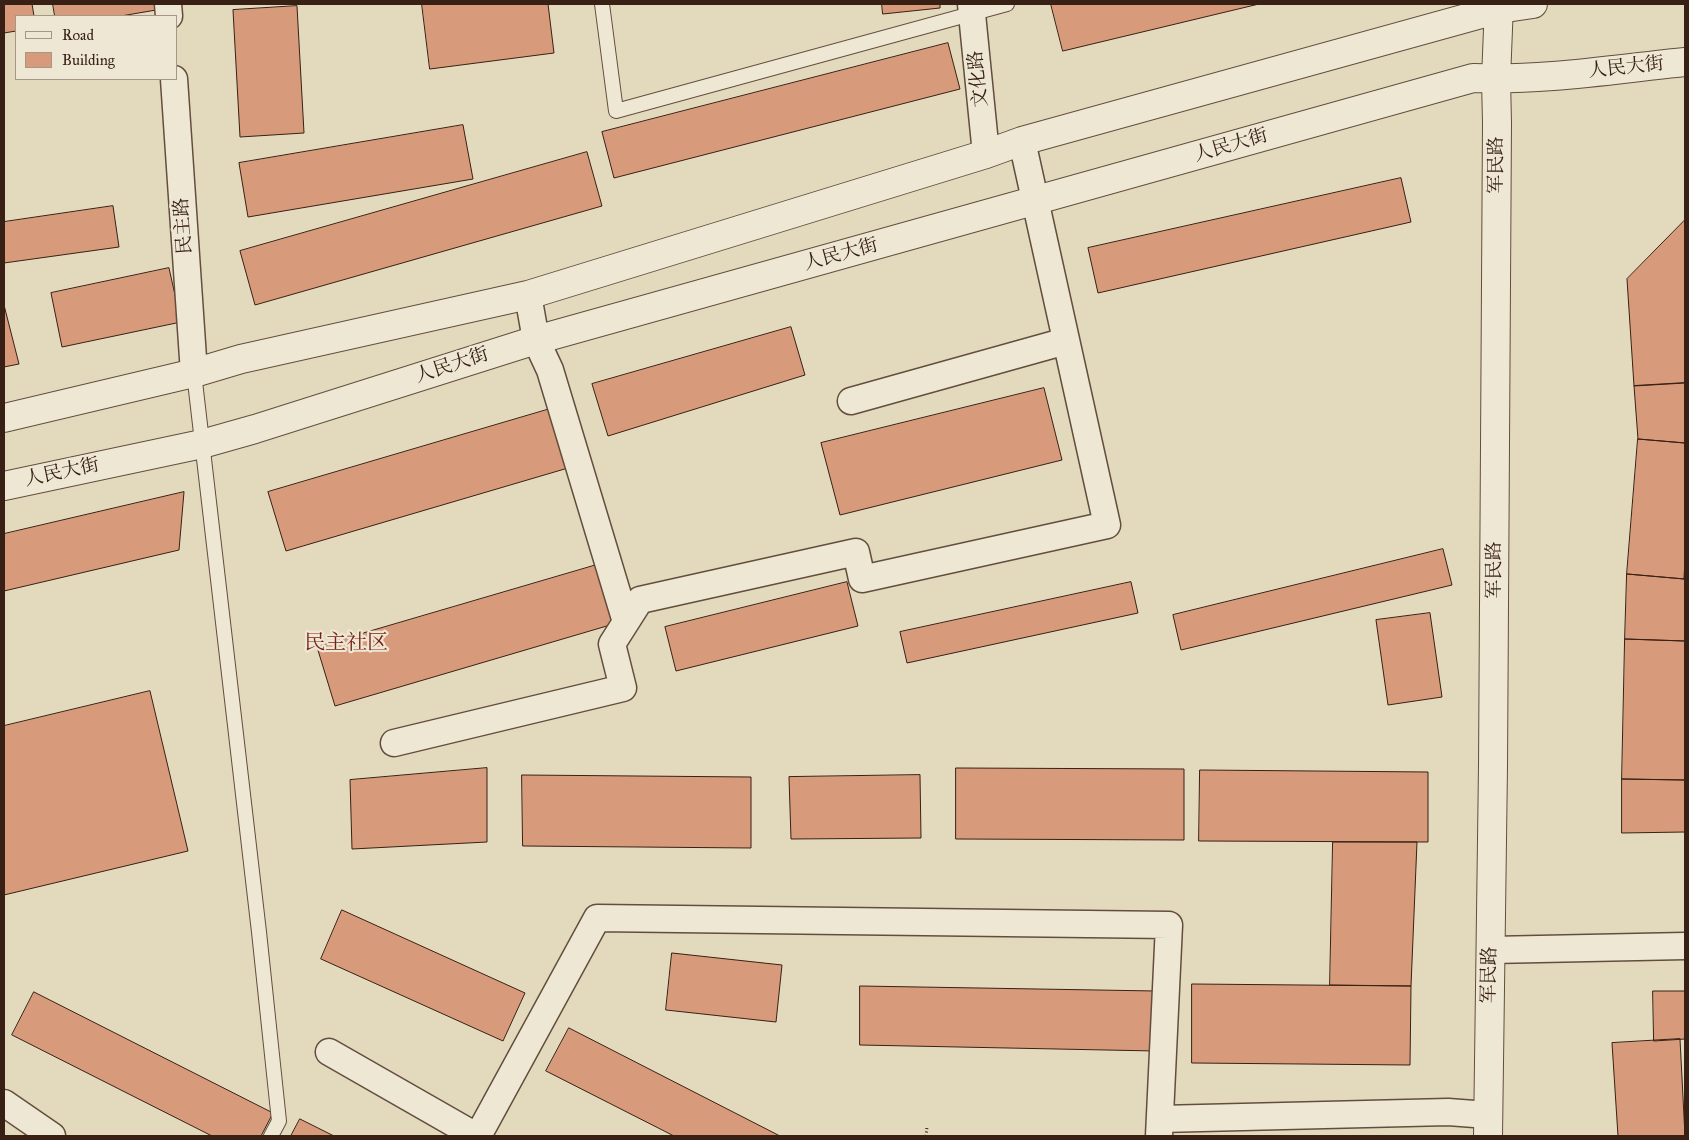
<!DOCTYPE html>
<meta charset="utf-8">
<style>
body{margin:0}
#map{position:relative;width:1689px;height:1140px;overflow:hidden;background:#e3dabd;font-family:"IM FELL Great Primer",serif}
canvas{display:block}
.frame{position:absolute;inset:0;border:5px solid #382014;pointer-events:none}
.legend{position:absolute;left:15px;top:15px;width:162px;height:65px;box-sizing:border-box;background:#ede7d4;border:1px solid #a59787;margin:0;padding:6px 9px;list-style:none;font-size:15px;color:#382014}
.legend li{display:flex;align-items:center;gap:10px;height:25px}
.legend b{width:25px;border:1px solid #a59787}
</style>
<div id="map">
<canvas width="1689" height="1140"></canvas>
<div class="frame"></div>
<ul class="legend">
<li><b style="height:6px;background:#ede7d4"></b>Road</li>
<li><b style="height:14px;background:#d79a7b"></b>Building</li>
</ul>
</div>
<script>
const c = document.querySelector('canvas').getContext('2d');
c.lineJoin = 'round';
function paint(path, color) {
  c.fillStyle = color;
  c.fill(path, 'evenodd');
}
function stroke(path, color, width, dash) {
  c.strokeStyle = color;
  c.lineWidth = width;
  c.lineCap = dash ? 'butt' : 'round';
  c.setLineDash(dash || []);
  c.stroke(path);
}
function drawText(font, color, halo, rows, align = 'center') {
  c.font = font + ' "IM FELL Great Primer","Noto Serif SC",serif';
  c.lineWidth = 4.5;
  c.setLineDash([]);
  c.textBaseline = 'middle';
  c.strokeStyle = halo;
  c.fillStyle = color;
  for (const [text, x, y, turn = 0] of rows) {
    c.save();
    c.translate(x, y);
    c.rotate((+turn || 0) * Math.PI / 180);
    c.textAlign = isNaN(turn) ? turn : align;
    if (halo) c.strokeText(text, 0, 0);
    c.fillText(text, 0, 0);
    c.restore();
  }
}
const building = new Path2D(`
 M4,4H32L34,16H16V31L4,33Z
 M53,4H161L162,9L121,16H55Z
 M422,4H548L554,53L430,69Z
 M882,4H940V8L883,14Z
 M1051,4H1259L1063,51Z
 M297,6L304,133L240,137L233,10Z
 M948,43L960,89L614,178L602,132Z
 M463,125L473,179L248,217L239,163Z
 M587,152L602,206L255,305L240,251Z
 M1401,178L1411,222L1098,293L1088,248Z
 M113,206L119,247L4,263V222Z
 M1685,220V383L1634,386L1627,279Z
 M169,268L181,322L62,347L51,293Z
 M4,305L19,364L4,367Z
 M791,327L805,375L608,436L592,384Z
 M1685,383V443L1638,439L1634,386Z
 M1044,388L1062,460L840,515L821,443Z
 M550,409L568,468L286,551L268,492Z
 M1638,439L1685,443V559L1684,579L1627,574Z
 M184,492L179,550L4,591V534Z
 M1443,549L1452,585L1181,650L1173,615Z
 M600,564L617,623L335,706L317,647Z
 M1627,574L1685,579V641L1625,639Z
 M847,582L858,626L676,671L665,627Z
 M1131,582L1138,613L907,663L900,632Z
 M1430,613L1442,697L1388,705L1376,620Z
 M1625,639L1685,641V780L1622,779Z
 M150,691L188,851L4,895V726Z
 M487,768V842L352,849L350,780Z
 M956,768L1184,769V840L956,839Z
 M1200,770L1428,772V842L1199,841Z
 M522,775L751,777V848L523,846Z
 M920,775L921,838L791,839L789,777Z
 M1622,779L1685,780V832L1622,833Z
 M1333,842H1417L1411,986L1330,985Z
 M342,910L525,993L503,1041L321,959Z
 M672,953L782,965L776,1022L666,1010Z
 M1192,984L1411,986L1410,1065L1192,1063Z
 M860,986L1156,991L1155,1051L860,1045Z
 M1653,991H1685V1039L1654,1041Z
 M34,992L273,1113L261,1136H212L12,1035Z
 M569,1028L780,1136H674L546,1071Z
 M1680,1039L1685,1136H1618L1612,1043Z
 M300,1119L334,1136H291Z`);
paint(building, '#d79a7b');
stroke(building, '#382014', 1);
const service = new Path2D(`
 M602,4L616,111L1007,4
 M194,373L259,932L279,1121L271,1136`);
const minor = new Path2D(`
 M168,4L169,16
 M971,4L986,154
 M174,79L194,373
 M528,295L536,340L550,370L626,622
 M851,401L1066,341
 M394,743L623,688L612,644L640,600L856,552L862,579L1107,525L1022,141
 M1491,950L1685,946
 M329,1052L476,1136
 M4,1103L52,1136
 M1160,1119L1448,1112L1488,1115
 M478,1136L597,918L1169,925L1159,1136`);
const tertiary = new Path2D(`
 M4,418L194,373L241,359L528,295L986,154L1022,141L1499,9L1533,4
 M4,486L202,444L255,429L536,340L1473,78C1543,81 1615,69 1685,62
 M1488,1136L1493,766L1497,123L1496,79L1499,4`);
stroke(service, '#634e3e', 16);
stroke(minor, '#634e3e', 29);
stroke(tertiary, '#634e3e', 30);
stroke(new Path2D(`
 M926,1136L927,1127`), '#382014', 3, [1, 2.5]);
stroke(service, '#ede7d4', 14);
stroke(minor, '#ede7d4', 26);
stroke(tertiary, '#ede7d4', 28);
drawText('19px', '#382014', '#ede7d4', [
 ["人民大街",1626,68,-6],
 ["文化路",979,79,-96],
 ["人民大街",1231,146,-16],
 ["军民路",1497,165,-90],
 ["民主路",184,226,-94],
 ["人民大街",841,255,-15],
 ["人民大街",452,366,-18],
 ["人民大街",62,473,-12],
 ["军民路",1495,570,-90],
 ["军民路",1490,975,-89]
]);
drawText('21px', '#7a1f14', '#ede7d4', [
 ["民主社区",346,644]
]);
</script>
